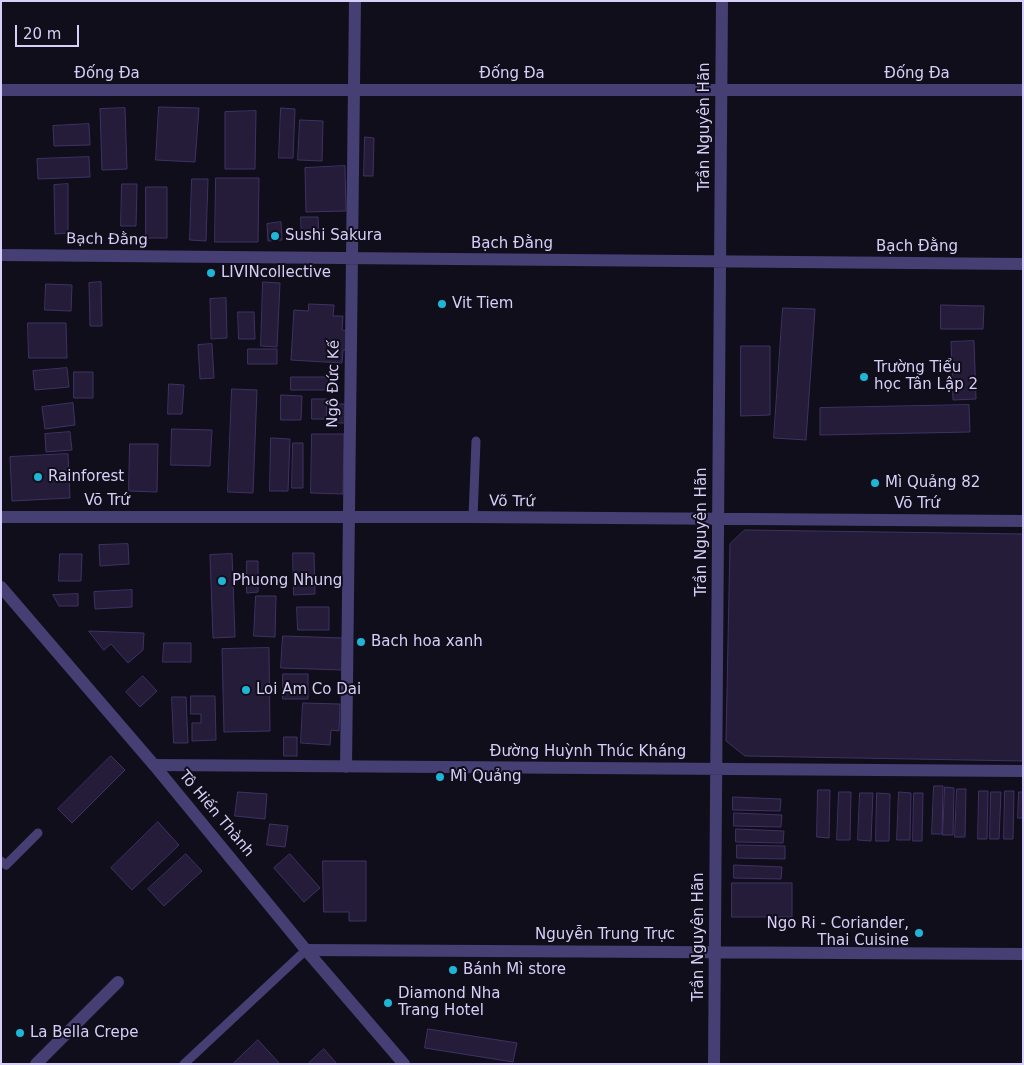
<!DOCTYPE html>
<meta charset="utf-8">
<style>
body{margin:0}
#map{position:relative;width:1024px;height:1065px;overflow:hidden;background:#110e1b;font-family:"DejaVu Sans",sans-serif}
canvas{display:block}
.frame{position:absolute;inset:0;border:2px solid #d7cff8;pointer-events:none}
.scale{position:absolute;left:15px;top:25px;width:64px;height:22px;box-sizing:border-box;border:2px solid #d7cff8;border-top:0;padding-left:6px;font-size:15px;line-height:18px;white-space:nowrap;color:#d7cff8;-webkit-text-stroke:4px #110e1b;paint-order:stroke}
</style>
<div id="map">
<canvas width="1024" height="1065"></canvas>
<div class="frame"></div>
<div class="scale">20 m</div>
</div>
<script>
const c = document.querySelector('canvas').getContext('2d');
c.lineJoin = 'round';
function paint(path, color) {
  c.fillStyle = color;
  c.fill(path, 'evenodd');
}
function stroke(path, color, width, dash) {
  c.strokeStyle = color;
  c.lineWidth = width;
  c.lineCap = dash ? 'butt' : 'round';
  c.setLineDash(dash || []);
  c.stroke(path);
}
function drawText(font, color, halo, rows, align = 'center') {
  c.font = font + ' "DejaVu Sans",sans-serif';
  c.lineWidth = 4;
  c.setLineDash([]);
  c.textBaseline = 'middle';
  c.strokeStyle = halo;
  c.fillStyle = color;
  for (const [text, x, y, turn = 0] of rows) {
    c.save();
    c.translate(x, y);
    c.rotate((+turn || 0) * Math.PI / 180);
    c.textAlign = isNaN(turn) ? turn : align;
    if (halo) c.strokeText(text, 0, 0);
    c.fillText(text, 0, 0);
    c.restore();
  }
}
const building = new Path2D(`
 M159,107L199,108L195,162L156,160Z
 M125,108L127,169L102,170L100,109Z
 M281,108L295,109L293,158H279Z
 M256,111L255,169H225V112Z
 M300,120L323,121L322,161L298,160Z
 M89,124L90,145L54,146L53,126Z
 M365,137L374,138L373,176H364Z
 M89,157L90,177L38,179L37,159Z
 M345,166L346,211L306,212L305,168Z
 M216,178H259L258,242H215Z
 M192,179H208L206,241L190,240Z
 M68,184V233L55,234L54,185Z
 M122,184H137L136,226H121Z
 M146,187H167V238H146Z
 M301,217H318L319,237H302Z
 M281,222L282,240L268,241L267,224Z
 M101,282L102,326H90L89,283Z
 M263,282L280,283L277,347L261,346Z
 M46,284L72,285L71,311L45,310Z
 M226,298L227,338L211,339L210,299Z
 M309,304L334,305L333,316H343L342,330L348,331L347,350H343L342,363L291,360L294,310L308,311Z
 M941,305L984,306L983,329H941Z
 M783,308L815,309L806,440L774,438Z
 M238,312H254L255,339H239Z
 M28,323H66L67,358H29Z
 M974,341L976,399L953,400L951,342Z
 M212,344L214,378L200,379L198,345Z
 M741,346H770V415L741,416Z
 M248,349H277V364H248Z
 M67,368L69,387L35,390L33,371Z
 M74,372H93V398H74Z
 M291,377H329V390H291Z
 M169,384L184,385L182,414H168Z
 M232,389L257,390L253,493L228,492Z
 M281,395L302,396L301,420H281Z
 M312,399H327L326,419H312Z
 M73,403L75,425L45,429L42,407Z
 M335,404H350V423H335Z
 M969,405L970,432L820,435V408Z
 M172,429L212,430L210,466L171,465Z
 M70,432L72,450L46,452L45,434Z
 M312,434H344L343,494L311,493Z
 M271,438L290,439L288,491H270Z
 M293,443H303V488H292Z
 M130,444H158L157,492L129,491Z
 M68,454L70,498L12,501L10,457Z
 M745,530L1023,534V761L745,756L726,741L730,544Z
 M128,544L129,564L100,566L99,545Z
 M293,553H314L315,594L294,595Z
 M60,554H82L81,581H59Z
 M232,554L235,637L213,638L210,555Z
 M247,561H258V592L247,593Z
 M132,590V607L95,609L94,592Z
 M78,594V606H59L53,595Z
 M256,596H276L275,637L254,636Z
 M297,607H329V630H298Z
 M89,631L144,633L143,650L128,663L111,644L104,650Z
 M283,636L343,638L342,670L281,668Z
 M164,643H191V662H163Z
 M269,648L270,731L224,732L222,649Z
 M283,674H308V699H283Z
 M143,676L157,691L140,707L126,692Z
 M191,696H215L216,740L192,741V723H201V714H191Z
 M172,697H186L188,743H174Z
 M303,703L340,704L339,731L331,730L330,745L301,743Z
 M284,737H297V756H284Z
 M111,756L125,770L72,823L58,809Z
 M934,786H943L942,834H932Z
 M945,787L954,788L953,835H943Z
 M957,789H966L965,837H955Z
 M818,790H830L829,838L817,837Z
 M979,791H988L987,839H978Z
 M1005,791H1014L1013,839H1004Z
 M238,792L267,794L265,819L235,816Z
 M839,792H851L850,840H837Z
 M899,792L911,793L910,840H897Z
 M991,792H1001L999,839H990Z
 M1019,792H1023V818H1018Z
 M860,793H873L871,841L858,840Z
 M877,793L890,794L889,841H876Z
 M914,793H923L922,841H913Z
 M733,797L781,799L780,811L733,810Z
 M734,813L782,815L781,827L734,826Z
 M158,822L179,845L132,890L111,868Z
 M270,824L288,826L285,847L267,845Z
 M736,829L784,831L783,843L736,842Z
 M737,845L785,846V859L737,858Z
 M186,854L202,871L164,906L148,889Z
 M290,854L320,888L304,902L274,868Z
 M323,861H366V921H349V912H324Z
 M734,865L782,867L781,879L734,878Z
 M732,883H792V917H732Z
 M428,1029L517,1043L513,1062L425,1048Z
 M258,1040L280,1064H233Z
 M324,1049L337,1064H308Z`);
paint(building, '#251c3a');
stroke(building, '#3f3263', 1);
stroke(new Path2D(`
 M473,517L476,441
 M1,861L6,865L38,833
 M184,1064L306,950`), '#453f74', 9);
stroke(new Path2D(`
 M1,90H1023
 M1,255L1023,264
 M1,517H473L1023,521
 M154,765L1023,771
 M346,767L355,1
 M306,950L1023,954
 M36,1064L118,982
 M714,1064L722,1`), '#453f74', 12);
stroke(new Path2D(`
 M1,587L154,765L306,950L404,1064`), '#453f74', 12);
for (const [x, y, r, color] of [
 [275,236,5,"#1eb5d6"],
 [211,273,5,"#1eb5d6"],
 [442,304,5,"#1eb5d6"],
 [864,377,5,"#1eb5d6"],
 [38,477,5,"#1eb5d6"],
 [875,483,5,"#1eb5d6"],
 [222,581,5,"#1eb5d6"],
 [361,642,5,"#1eb5d6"],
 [246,690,5,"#1eb5d6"],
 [440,777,5,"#1eb5d6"],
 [919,933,5,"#1eb5d6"],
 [453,970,5,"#1eb5d6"],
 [388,1003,5,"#1eb5d6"],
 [20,1033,5,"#1eb5d6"]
]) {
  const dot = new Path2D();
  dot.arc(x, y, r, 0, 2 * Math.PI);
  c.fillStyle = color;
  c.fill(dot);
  stroke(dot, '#110e1b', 2);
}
drawText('15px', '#d7cff8', '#110e1b', [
 ["Đống Đa",107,74],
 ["Đống Đa",512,74],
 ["Đống Đa",917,74],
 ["Trần Nguyên Hãn",705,127,-90],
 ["Bạch Đằng",107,240,1],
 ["Bạch Đằng",512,244],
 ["Bạch Đằng",917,247],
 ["Ngô Đức Kế",334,384,-89],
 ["Võ Trứ",107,501],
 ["Võ Trứ",512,502,1],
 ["Võ Trứ",917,504],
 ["Trần Nguyên Hãn",702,532,-90],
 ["Đường Huỳnh Thúc Kháng",588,752],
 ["Tô Hiến Thành",216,814,50],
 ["Nguyễn Trung Trực",605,935],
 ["Trần Nguyên Hãn",699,937,-90]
]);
drawText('15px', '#d7cff8', '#110e1b', [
 ["Sushi Sakura",285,236],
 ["LIVINcollective",221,273],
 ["Vit Tiem",452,304],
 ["Trường Tiểu",874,368],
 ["học Tân Lập 2",874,385],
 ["Rainforest",48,477],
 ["Mì Quảng 82",885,483],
 ["Phuong Nhung",232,581],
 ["Bach hoa xanh",371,642],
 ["Loi Am Co Dai",256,690],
 ["Mì Quảng",450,777],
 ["Ngo Ri - Coriander,",909,924,"right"],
 ["Thai Cuisine",909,941,"right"],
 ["Bánh Mì store",463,970],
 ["Diamond Nha",398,994],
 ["Trang Hotel",398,1011],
 ["La Bella Crepe",30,1033]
], 'left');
</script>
